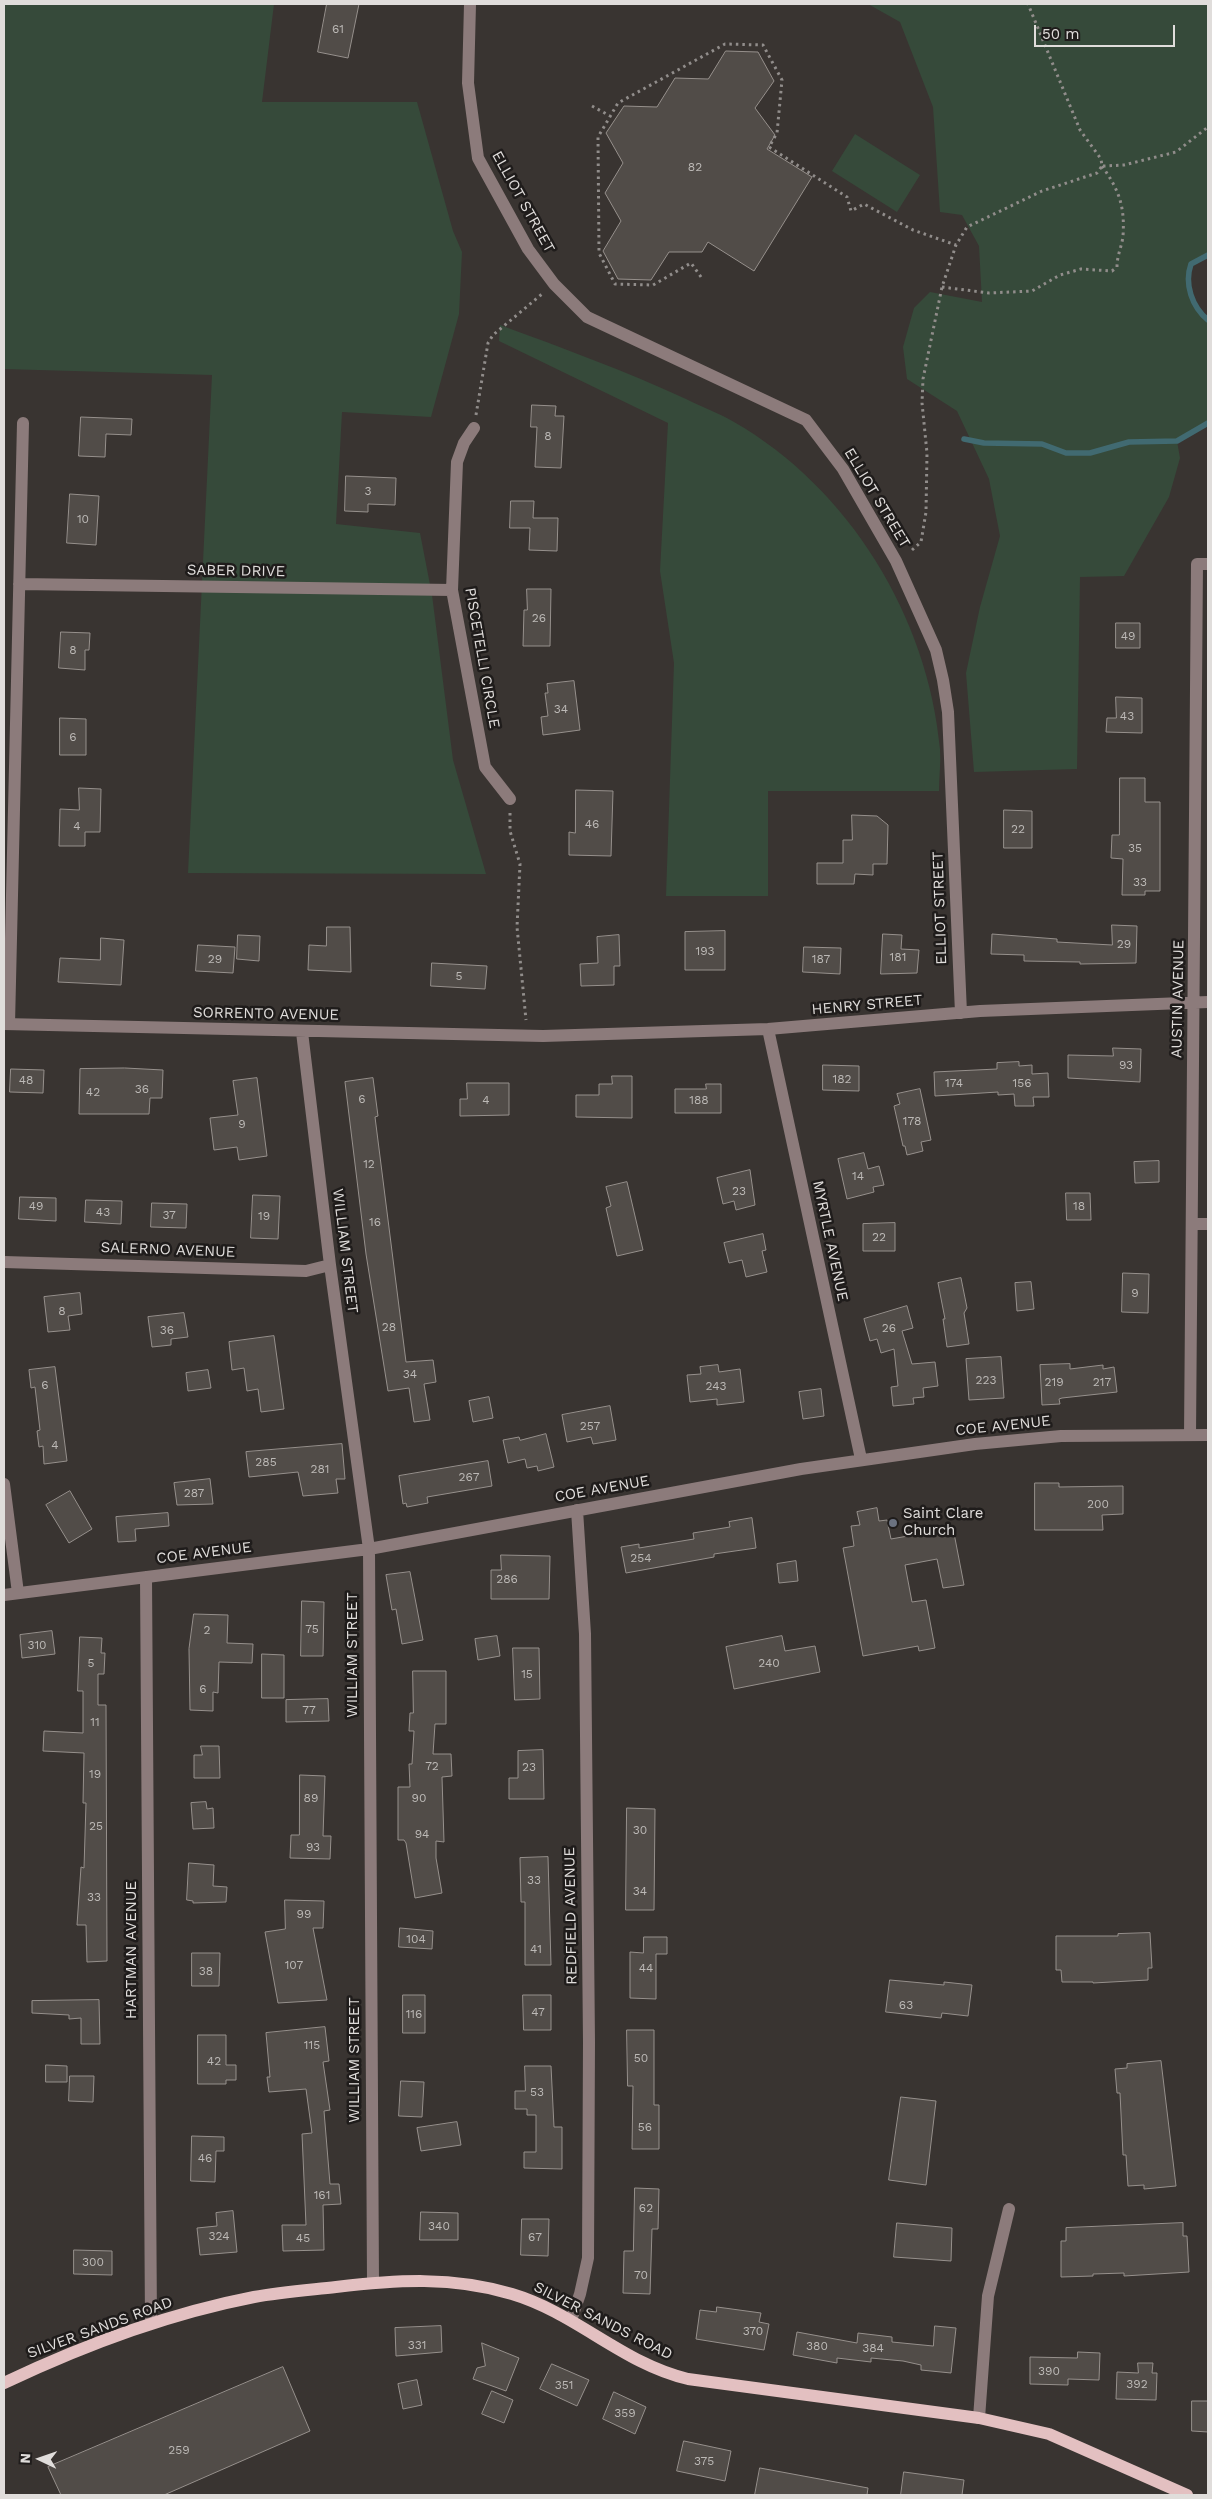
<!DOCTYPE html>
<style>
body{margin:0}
#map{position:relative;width:1212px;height:2499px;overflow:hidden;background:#393431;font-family:"Work Sans",sans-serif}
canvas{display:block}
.frame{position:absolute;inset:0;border:5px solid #e0dddb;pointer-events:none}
.north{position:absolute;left:15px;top:2434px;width:50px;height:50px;-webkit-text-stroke:4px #1f1c1b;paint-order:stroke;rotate:273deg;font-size:14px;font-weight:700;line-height:20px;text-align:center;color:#e0dddb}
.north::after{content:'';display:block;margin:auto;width:18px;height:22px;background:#e0dddb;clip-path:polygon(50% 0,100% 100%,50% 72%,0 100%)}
.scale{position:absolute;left:1034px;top:25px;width:141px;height:22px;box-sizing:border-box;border:2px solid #e0dddb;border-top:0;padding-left:6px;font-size:15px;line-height:18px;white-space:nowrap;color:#e0dddb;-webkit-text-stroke:4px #1f1c1b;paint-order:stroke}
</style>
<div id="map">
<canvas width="1212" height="2499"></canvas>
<div class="frame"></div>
<div class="north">N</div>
<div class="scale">50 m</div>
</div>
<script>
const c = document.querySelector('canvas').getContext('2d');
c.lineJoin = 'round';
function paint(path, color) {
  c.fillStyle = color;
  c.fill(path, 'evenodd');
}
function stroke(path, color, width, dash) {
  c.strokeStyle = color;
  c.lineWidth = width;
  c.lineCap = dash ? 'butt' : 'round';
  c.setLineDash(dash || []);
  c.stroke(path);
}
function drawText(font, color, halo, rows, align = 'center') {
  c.font = font + ' "Work Sans",sans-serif';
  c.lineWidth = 5;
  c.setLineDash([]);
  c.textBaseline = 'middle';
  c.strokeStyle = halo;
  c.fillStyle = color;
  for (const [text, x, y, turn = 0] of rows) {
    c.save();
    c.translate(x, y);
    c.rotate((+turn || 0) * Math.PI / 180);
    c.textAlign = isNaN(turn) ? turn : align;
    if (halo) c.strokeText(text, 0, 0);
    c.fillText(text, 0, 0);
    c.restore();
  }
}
paint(new Path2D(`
 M4,4H274L262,102H417L453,231L462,252L459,314L431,417L342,412L336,524L420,533L432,595L453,760L486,874L188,873L212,375L4,369Z
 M868,4H1208V255L1192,264L1188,274L1190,288L1196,310L1208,321V423L1177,441L1180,458L1169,497L1124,576L1080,577L1077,769L974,772L966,673L980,607L1000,536L989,479L957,411L907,379L903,347L914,308L930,292L982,302L979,246L962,215L940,212L933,107L900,22Z
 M855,134L920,175L897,212L832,171Z
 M500,325C563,348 625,371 686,399C702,407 719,413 734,422C849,488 928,617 940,749C941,763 939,777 939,791H768V896H666L674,663L660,571L668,423L499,341Z`), '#364a3a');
stroke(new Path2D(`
 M1208,255L1191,264C1184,284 1192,307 1208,320
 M964,439L984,443L1042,444L1066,453H1090L1129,442L1177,441L1208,423`), '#416a71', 5.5);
const building = new Path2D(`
 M327,4H359L348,58L318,52Z
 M726,51L758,52L774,81L755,108L775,135L767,149L812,177L754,271L708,242L702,252H669L651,280L618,279L603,251L621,221L605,193L623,163L606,133L624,106L657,107L675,78L708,79Z
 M532,405L556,406L555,416H564L561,468L535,467L537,427H531Z
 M81,417L132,419L131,435L106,434L105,457L79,456Z
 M346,476L396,478L395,505L368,504V512L345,511Z
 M70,494L99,496L96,545L67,543Z
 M511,501H534L533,518H558L557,551L529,550L530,528H510Z
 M527,589H551L550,646H523L524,610H527Z
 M1116,623H1140V648H1116Z
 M61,632L90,633L89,650H85V670L59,668Z
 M574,681L580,730L543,735L541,717L548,716L545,693H548L547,684Z
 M1116,697L1142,698V733L1106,732L1107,718H1116Z
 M60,718L86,719V755H60Z
 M1120,778H1145V802H1160V891H1145V895H1122L1123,859L1111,858L1112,835H1119Z
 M79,788L101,789L100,832H85V846H59L60,809L79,810Z
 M576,790L613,791L611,856L569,855V832L575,833Z
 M1004,810L1032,811V848H1004Z
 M852,815L877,816L888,825L887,864H873V875L855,874L854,884H817V863H843V840H852Z
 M1112,925L1137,926L1136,963L1080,964V962L1024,961V955L991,954L992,934L1057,939V942L1112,945Z
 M327,927H350L351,972L308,970L309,945L326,946Z
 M725,931V970H685V932Z
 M883,934L902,935L901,949L919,950L917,973L881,974Z
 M238,935L260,936L259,961L237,959Z
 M619,935L620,966H614V985L581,986L580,964L598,963L597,937Z
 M101,938L124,940L121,985L58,982L60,958L100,960Z
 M198,945L235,947L233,973L196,971Z
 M804,947L841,948L840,974L803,972Z
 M432,963L487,966L485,989L431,986Z
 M1113,1048L1141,1049L1140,1082L1068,1078V1055L1113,1056Z
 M1019,1062V1066L1032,1065V1074L1048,1073L1049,1097H1033L1034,1106H1015L1014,1094L998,1095V1092L935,1096L934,1072L997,1069V1063Z
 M823,1065L859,1066V1091L823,1090Z
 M125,1068L163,1070L162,1098H150L149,1114H79L80,1069Z
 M11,1069L44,1070L43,1093L10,1092Z
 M612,1076H632V1118L576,1117V1095H599V1084H612Z
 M257,1078L267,1156L239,1160L237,1147L214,1150L210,1118L238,1115L233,1081Z
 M373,1078L378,1116L375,1117L406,1362L433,1360L436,1382L424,1384L430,1420L414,1422L409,1388L388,1391L366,1254L345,1082Z
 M467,1083H509V1115L460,1116V1099H467Z
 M706,1084H721V1113H675V1089H706Z
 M920,1089L931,1140L921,1142L923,1151L907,1155L905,1146H903L894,1106L900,1104L897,1094Z
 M864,1153L868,1169L879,1166L884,1185L873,1187L874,1192L847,1199L838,1159Z
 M1159,1161V1182L1135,1183L1134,1162Z
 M750,1170L755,1205L736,1210L734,1201L723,1204L717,1178Z
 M627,1182L643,1250L617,1256L606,1208L611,1206L606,1187Z
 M1066,1193H1090L1091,1220H1067Z
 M253,1195L280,1196L278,1239L251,1238Z
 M20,1197L56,1198V1221L19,1219Z
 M86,1200L122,1201L121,1224L85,1222Z
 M152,1203L187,1204L186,1228L151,1227Z
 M895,1223V1251H863V1224Z
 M763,1234L766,1250L762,1251L767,1272L746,1277L742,1260L729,1263L724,1243Z
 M1123,1273L1149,1274L1148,1313L1122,1312Z
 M961,1278L967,1308L964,1313L969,1344L947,1347L943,1319H945L938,1283Z
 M1031,1282L1034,1309L1017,1311L1015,1283Z
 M80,1293L82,1314L68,1316L70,1330L48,1332L44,1297Z
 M907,1306L913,1328L902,1331L912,1364L935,1362L938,1386L923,1388L924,1397L913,1398L914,1404L893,1406L891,1387L898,1386L894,1349L881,1353L877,1339L870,1341L864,1319Z
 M184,1313L188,1337L171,1339V1345L152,1347L148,1317Z
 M274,1336L284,1409L261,1412L258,1389L247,1391L244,1368L232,1370L229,1342Z
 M1001,1357L1004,1398L969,1400L966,1359Z
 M1070,1364V1369L1103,1365V1369L1114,1367L1117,1392L1062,1398L1059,1399L1060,1404L1042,1405L1040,1365Z
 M718,1365L719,1372L740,1369L744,1402L717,1405V1399L690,1402L687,1375L701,1374L700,1367Z
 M55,1367L67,1461L44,1464L43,1446L39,1447L37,1431L40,1430L35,1387L31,1388L29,1370Z
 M208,1370L211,1388L188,1391L186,1373Z
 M821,1389L824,1416L803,1419L799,1392Z
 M489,1397L493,1418L473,1422L469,1401Z
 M610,1406L616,1440L593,1444L591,1437L567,1442L562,1415Z
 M546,1434L554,1467L538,1471L537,1466L527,1468L525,1459L508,1463L503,1440L519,1437L520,1440Z
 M342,1444L345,1479H336L338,1493L303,1496L298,1472L249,1477L246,1452Z
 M488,1461L492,1486L427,1497L428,1503L407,1507L406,1503L403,1504L399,1476Z
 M210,1479L213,1504L177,1505L174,1483Z
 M1035,1483H1059V1487L1123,1486V1514L1102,1515L1103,1530H1035Z
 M70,1491L92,1529L69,1543L46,1505Z
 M877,1508L879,1521L887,1520L891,1539L953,1528L964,1585L943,1588L937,1559L905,1565L912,1602L926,1600L935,1648L919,1651L918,1646L863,1656L843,1548L854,1546L851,1526L860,1525L857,1512Z
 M168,1513L169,1526L135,1529L136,1541L118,1542L116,1517Z
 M752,1518L756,1548L714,1554V1557L626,1573L621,1547L639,1544V1548L694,1539L693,1533L730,1527L729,1522Z
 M501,1555L550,1556L549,1599H491V1570H501Z
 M796,1561L798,1581L779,1583L777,1564Z
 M410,1572L423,1640L402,1644L396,1609L392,1610L386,1575Z
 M302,1601L324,1602L323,1656H301Z
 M194,1614L228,1615L227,1643L253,1644L252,1663L219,1662L218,1693L213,1692V1711L190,1710L189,1649Z
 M52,1631L55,1654L22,1658L20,1635Z
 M497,1636L500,1656L478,1660L475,1639Z
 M782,1636L785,1651L815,1646L820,1672L734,1689L726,1647Z
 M80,1637L102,1638L101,1653H105L104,1674H98V1705H106L107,1961L87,1962L86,1925H77L81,1867L84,1868L86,1803H83L84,1753L43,1751L44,1731L83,1733V1691H78Z
 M513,1648H539L540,1699L515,1700Z
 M262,1654L284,1655V1698H262Z
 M413,1671H446V1724H435L433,1754H451L452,1776L442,1777L444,1842L436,1841V1858L442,1893L415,1898L406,1843L404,1840H398V1787H410L409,1764H412L414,1731H409L410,1713H413Z
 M328,1699L329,1721L286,1722V1700Z
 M201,1746H219L220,1778H194V1755H202Z
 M543,1750L544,1799H509V1778H518V1751Z
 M300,1775L325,1776L323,1836H331L330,1859L290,1858L291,1835H299Z
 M206,1802L207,1809L213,1808L214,1828L193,1829L191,1803Z
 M627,1808L655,1809L654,1910H626Z
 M548,1857L551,1965H525V1902H521L520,1858Z
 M189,1863L214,1865L213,1886L227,1887L226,1902L193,1903V1901L187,1900Z
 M285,1900L324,1901L323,1928H313L327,2000L278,2003L265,1932L285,1929Z
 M400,1928L433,1931L432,1949L399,1947Z
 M1150,1933L1152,1968H1148V1980L1093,1983V1982H1062L1061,1970H1056V1936H1118V1934Z
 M644,1937H667V1954H656V1999L630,1998V1952L643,1953Z
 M192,1953H220L219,1986H192Z
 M890,1980L944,1985V1982L972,1985L968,2016L942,2013L941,2018L886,2012Z
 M403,1995H425V2033H403Z
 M523,1995H551V2030H524Z
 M99,2000L100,2044H81V2018L69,2019V2015L32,2013V2001Z
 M325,2027L329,2061L323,2062L330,2110L324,2111L330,2184H339L341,2204L323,2205L324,2250L283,2251L282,2225H306L302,2134L312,2133L306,2089L269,2092L267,2077H270L266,2033Z
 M627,2030H654V2105H659V2149H632L633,2086H628Z
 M198,2035H226V2065H236V2080H226V2084H198Z
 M1161,2061L1176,2186L1144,2189V2185L1128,2186L1126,2155H1123L1120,2093H1117L1115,2069L1127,2068V2064Z
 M46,2065L67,2066V2082H46Z
 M525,2066H551L554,2127H562V2169L524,2168V2152H536V2115H527V2109H515V2091H525Z
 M70,2076H94L93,2102L69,2101Z
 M401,2081L424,2082L422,2117L399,2116Z
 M901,2097L936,2101L926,2185L889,2180Z
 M457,2122L461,2145L421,2151L417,2128Z
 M192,2136L224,2137V2151H216L215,2182L191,2181Z
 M635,2188L659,2189L658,2229H652L650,2294L623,2293L624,2251H633Z
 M233,2211L237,2252L200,2255L197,2228L217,2226L216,2213Z
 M421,2212L458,2213V2240H420Z
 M522,2219H549L548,2256L521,2255Z
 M897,2223L952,2228L951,2261L894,2257Z
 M1183,2223V2236H1187L1189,2272L1124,2276V2273L1093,2274V2276L1061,2277V2241H1066V2228Z
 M74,2250L112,2251V2275L74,2274Z
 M717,2307L761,2313L759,2322L769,2324L764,2350L696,2339L700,2310L716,2312Z
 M441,2326L442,2352L396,2356L395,2328Z
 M935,2326L956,2328L951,2373L921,2370V2365L903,2361L871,2358V2362L837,2358V2363L793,2355L797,2332L857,2343L858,2333L892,2337V2342L933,2346Z
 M482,2343L519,2358L506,2391L473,2379L477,2368L485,2366Z
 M1078,2352L1100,2353L1099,2380L1068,2379V2385L1030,2384V2357L1077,2358Z
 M1138,2363H1153L1152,2373H1157L1156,2400L1116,2399L1117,2372L1138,2373Z
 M552,2364L589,2380L577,2406L540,2389Z
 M283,2367L310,2431L164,2495H61L48,2467Z
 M417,2380L422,2405L403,2409L398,2384Z
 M492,2391L513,2400L504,2423L482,2414Z
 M614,2392L646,2407L635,2434L603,2419Z
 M1192,2401H1208V2432L1192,2431Z
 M684,2441L731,2451L725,2481L677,2471Z
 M760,2468L868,2488L867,2495H755Z
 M904,2472L964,2480L962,2495H901Z`);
paint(building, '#514c48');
stroke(building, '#96908c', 1);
stroke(new Path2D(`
 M592,106L610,116
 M1103,166L1124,165L1176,152L1208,127
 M701,277L691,263L653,285L615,284L599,253L598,137L618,103L725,44L763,45L782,80L777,133L769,147L847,197L851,211L864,204L913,230L956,245
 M942,287L989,293L1032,291L1060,275L1081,269L1112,271L1117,267C1117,255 1122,246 1123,236C1125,206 1119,190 1102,166
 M476,415L488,343L493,335L542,294
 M912,550L921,542L926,512L927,453L922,403L923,379L942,287L956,245L967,227L1042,191L1097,173L1102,166L1101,159L1080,130L1028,4
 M510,813V831L520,864L517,927L526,1020`), '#918d8b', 3, [2.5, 4]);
stroke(new Path2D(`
 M470,4L468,83L478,158L528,249L554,284L587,317L806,420L843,469L896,561L936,650L943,680L948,712L961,1013
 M474,428L464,443L457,462L452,590L485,767L510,799
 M19,584L452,590
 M4,1024L543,1036L768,1029L980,1011L1208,1002
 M9,1024L23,423
 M768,1029L861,1459
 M302,1032L330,1265L369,1549L373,2283
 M1192,1224H1208
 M4,1262L306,1271L330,1265
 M1190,1435L1197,564H1208
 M4,1484L18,1593
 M146,1577L151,2323
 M4,1595L369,1549L801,1469L975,1444L1061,1436L1208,1435
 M571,2320L580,2294L588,2258L589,2042L585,1634L577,1510
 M979,2418L988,2296L1009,2209`), '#8c7b7b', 12);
stroke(new Path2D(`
 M4,2383C84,2345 166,2314 254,2297C281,2292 309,2290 336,2287C397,2280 452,2276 512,2294C576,2313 623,2364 688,2379L979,2418L1049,2434L1187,2495`), '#e3c0c1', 12);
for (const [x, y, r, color] of [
 [893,1523,5,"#6b7280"]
]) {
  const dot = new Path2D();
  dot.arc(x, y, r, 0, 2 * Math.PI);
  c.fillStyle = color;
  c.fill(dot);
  stroke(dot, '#1f1c1b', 2);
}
drawText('12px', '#bcb9b6', null, [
 ["61",338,29],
 ["82",695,167],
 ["8",548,436],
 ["3",368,491],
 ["10",83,519],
 ["26",539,618],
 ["49",1128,636],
 ["8",73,650],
 ["34",561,709],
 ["43",1127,716],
 ["6",73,737],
 ["46",592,824],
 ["4",77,826],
 ["22",1018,829],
 ["35",1135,848],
 ["33",1140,882],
 ["29",1124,944],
 ["193",705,951],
 ["181",898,957],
 ["29",215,959],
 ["187",821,959],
 ["5",459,976],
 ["93",1126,1065],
 ["182",842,1079],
 ["48",26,1080],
 ["174",954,1083],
 ["156",1022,1083],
 ["36",142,1089],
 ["42",93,1092],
 ["6",362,1099],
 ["4",486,1100],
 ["188",699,1100],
 ["178",912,1121],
 ["9",242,1124],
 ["12",369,1164],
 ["14",858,1176],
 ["23",739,1191],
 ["49",36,1206],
 ["18",1079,1206],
 ["43",103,1212],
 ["37",169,1215],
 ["19",264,1216],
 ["16",375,1222],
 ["22",879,1237],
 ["9",1135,1293],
 ["8",62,1311],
 ["28",389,1327],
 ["26",889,1328],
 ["36",167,1330],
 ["34",410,1374],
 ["223",986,1380],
 ["219",1054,1382],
 ["217",1102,1382],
 ["6",45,1385],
 ["243",716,1386],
 ["257",590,1426],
 ["4",55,1445],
 ["285",266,1462],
 ["281",320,1469],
 ["267",469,1477],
 ["287",194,1493],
 ["200",1098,1504],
 ["254",641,1558],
 ["286",507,1579],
 ["75",312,1629],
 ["2",207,1630],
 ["310",37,1645],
 ["5",91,1663],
 ["240",769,1663],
 ["15",527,1674],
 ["6",203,1689],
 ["77",309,1710],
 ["11",95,1722],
 ["72",432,1766],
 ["23",529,1767],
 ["19",95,1774],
 ["89",311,1798],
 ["90",419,1798],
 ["25",96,1826],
 ["30",640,1830],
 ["94",422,1834],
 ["93",313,1847],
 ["33",534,1880],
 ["34",640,1891],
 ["33",94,1897],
 ["99",304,1914],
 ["104",416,1939],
 ["41",536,1949],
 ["107",294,1965],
 ["44",646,1968],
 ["38",206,1971],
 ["63",906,2005],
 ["47",538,2012],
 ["116",414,2014],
 ["115",312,2045],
 ["50",641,2058],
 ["42",214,2061],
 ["53",537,2092],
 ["56",645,2127],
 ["46",205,2158],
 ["161",322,2195],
 ["62",646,2208],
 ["340",439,2226],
 ["324",219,2236],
 ["67",535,2237],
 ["45",303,2238],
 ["300",93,2262],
 ["70",641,2275],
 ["370",753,2331],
 ["331",417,2345],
 ["380",817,2346],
 ["384",873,2348],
 ["390",1049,2371],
 ["392",1137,2384],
 ["351",564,2385],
 ["359",625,2413],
 ["259",179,2450],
 ["375",704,2461]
]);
drawText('15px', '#e0dddb', '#1f1c1b', [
 ["ELLIOT STREET",523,202,61],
 ["ELLIOT STREET",877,498,59],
 ["SABER DRIVE",236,571,1],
 ["PISCETELLI CIRCLE",482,658,80],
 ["ELLIOT STREET",940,908,-92],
 ["AUSTIN AVENUE",1178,999,-89],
 ["HENRY STREET",867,1005,-5],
 ["SORRENTO AVENUE",266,1014,1],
 ["MYRTLE AVENUE",830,1241,78],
 ["SALERNO AVENUE",168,1250,2],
 ["WILLIAM STREET",345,1251,83],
 ["COE AVENUE",1003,1426,-6],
 ["COE AVENUE",602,1489,-10],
 ["COE AVENUE",204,1553,-7],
 ["WILLIAM STREET",353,1655,-90],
 ["REDFIELD AVENUE",571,1916,-91],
 ["HARTMAN AVENUE",132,1950,-90],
 ["WILLIAM STREET",355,2060,-90],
 ["SILVER SANDS ROAD",603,2321,27],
 ["SILVER SANDS ROAD",100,2328,-20]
]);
drawText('15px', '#e0dddb', '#1f1c1b', [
 ["Saint Clare",903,1514],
 ["Church",903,1531]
], 'left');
</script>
